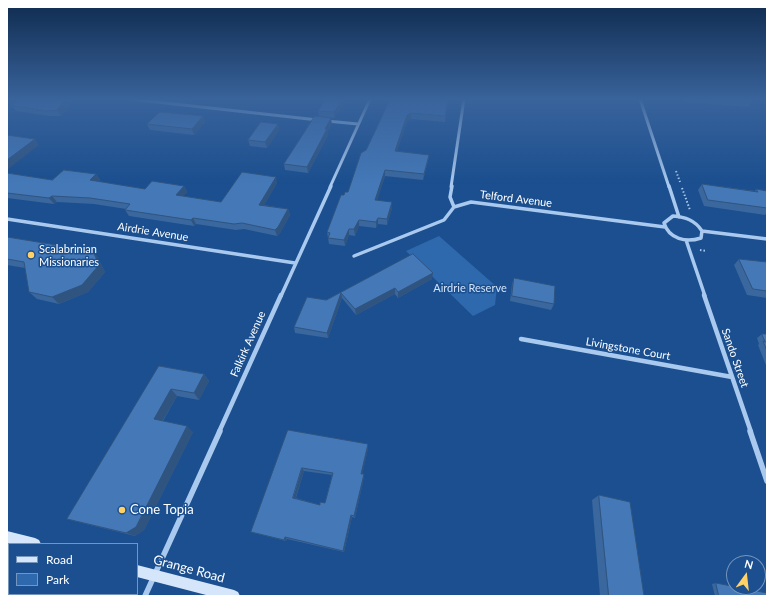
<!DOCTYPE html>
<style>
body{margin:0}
#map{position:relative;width:774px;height:603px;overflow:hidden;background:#1b4f8f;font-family:Lato,sans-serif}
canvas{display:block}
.frame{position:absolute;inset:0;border:8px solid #fff;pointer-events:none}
.legend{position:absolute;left:8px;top:543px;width:130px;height:52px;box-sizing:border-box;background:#1b4f8f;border:1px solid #7695bc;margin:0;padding:5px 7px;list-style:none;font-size:12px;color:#fff}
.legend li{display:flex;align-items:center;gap:8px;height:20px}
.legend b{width:20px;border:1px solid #7695bc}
.north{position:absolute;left:726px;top:555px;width:40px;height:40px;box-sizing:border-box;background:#1b4f8f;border:1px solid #7695bc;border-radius:50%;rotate:15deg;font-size:11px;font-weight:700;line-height:16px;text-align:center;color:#fff}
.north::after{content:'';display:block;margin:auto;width:14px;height:18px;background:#ffd166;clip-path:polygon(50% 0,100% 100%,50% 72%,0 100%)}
</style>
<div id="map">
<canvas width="774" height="603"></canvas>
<div class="frame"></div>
<ul class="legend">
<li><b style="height:5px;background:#d6e6fa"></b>Road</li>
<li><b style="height:11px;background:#2e69ad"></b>Park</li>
</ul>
<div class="north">N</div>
</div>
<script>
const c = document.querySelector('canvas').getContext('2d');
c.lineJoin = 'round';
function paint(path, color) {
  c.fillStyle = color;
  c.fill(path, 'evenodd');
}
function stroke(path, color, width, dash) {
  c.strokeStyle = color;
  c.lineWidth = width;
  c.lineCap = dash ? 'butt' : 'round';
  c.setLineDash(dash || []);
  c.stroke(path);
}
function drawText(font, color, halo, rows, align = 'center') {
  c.font = font + ' Lato,sans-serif';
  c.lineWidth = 3;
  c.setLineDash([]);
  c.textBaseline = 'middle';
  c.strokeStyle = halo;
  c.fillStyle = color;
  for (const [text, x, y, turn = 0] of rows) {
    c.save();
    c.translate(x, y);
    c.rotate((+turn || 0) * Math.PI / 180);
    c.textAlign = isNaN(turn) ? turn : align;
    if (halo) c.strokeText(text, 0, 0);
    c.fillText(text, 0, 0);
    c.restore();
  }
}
paint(new Path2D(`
 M439,236L497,287L495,305L473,316L406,251Z`), '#2e69ad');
stroke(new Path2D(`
 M676,171L680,182
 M682,188L690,210
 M700,250L706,251`), '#a9c9ee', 2, [1.5, 2]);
stroke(new Path2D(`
 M130,99L318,120
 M640,99L669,187
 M327,121L358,124
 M330,187L370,99
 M451,187L464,99`), '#a9c9ee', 3);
stroke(new Path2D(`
 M452,186L450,197L454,207
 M669,186L679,217
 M673,216C685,217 695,220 702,231L701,238C686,243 669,239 664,223Z
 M7,219L295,263
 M702,231L767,239
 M686,240L705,296
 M354,256L444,220L454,207L471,202L665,227
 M281,296L331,186`), '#a9c9ee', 3.5);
stroke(new Path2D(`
 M704,295L751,432
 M521,339L732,377
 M219,432L281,295`), '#a9c9ee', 4.5);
stroke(new Path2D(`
 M750,431L767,481
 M145,596L220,431`), '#a9c9ee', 5.5);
paint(new Path2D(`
 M7,531L35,538L39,540L41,544H12L7,543Z
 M137,565L234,590L238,592L240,596H210L137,577Z
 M9,588V594H22L23,596H7V589Z`), '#d6e6fa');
paint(new Path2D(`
 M21,100H73L61,116H50L16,111L11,105Z
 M325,100H346L334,118L319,117L318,111Z
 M390,100H448L445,122L411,119L407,121L397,151L428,161L423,180L385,176L377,200L392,208L387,225L378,224L376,228L359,226L355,236L349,235L345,246L329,244L327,232L344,195L348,192Z
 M685,100H753L748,107L686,102Z
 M203,116L205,122L194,135L150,130L147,124Z
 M278,124L279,130L267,148L250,146L248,140Z
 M332,124L327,132L328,135L308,173L285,170L284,164Z
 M7,173L52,180L96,174L100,180L98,182L145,189L184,186L187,192L183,196L221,202L277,183L264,205L288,209L290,215L280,233L277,236L244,229L236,230L196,224L194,226L129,216L125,210L126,209L94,204L57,202L54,204L7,198Z
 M702,184L755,191L756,189L767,191V213L765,215L704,206L698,190Z
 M7,237L93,251L98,258L105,272L88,292L59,304L37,299L29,292L25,268L7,265Z
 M413,254L432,279L398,298L395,294L356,315L342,298L328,338L295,333L294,327L326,300Z
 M739,259L767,262V298L747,295L734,265Z
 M514,278L554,304L551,310L510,301L512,284Z
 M762,334H767V368L758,345L759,344L757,338Z
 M159,366L204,374L209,381L199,400L177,396L163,421L193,432L144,530L135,536L78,522L67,519Z
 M288,430L368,448L362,474L364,477L355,518L352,517L344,552L287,539L286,541L254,533L251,532ZM304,471L332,475L325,503L320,505L296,498Z
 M599,495L644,596H600L592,500Z
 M716,583L767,596H715L712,584Z`), '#3a679d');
paint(new Path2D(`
 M65,100H73L61,116L57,110Z
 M342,100H346L334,118V112Z
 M411,113V119L407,121L395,157V151L407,115Z
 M203,116L205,122L194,135L192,129Z
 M331,118L332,124L327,132L328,135L308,173L307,167Z
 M278,124L279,130L267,148L265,142Z
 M35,139L39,145L7,170V160Z
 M429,155L428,161L423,180L424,174Z
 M385,170V176L375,206V200Z
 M96,174L100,180L94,186L90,180Z
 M276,177L277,183L261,211L259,205Z
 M184,186L187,192L179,201L176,195Z
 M52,196L57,202L54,204L49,198Z
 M392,202V208L387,225V219Z
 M288,209L290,215L280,233L277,236L275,230Z
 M193,218L196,224L194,226L191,220Z
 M378,218V224L376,228V222Z
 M359,220V226L355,236L354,229Z
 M349,229V235L345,246L344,240Z
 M93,251L98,258L105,272L88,292L59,304L52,297Z
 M433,273L432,279L398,298V292Z
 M395,288V294L356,315L355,309Z
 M341,293L342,298L328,338L327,333Z
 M204,374L209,381L199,400L194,393Z
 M171,389L177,396L160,425L154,419Z
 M187,426L193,432L144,530L135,536L126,533Z
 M368,444V448L362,477L361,474Z
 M302,468L304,471L295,500L293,498Z
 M364,474V477L355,518L354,516Z
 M351,515L352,517L344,552L343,551Z
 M285,537L287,539L286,541L284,540Z`), '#305480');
const building = new Path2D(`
 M21,100H65L57,110L46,111L11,105Z
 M325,100H342L334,112L318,111Z
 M390,100H448L445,116L411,113L407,115L395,151L429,155L424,174L385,170L375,200L392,202L387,219L378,218L376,222L359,220L354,229H349L344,240L328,238L330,233L327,232L341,195H344L345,192H348L361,153L366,150Z
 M160,112L203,116L192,129L147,124Z
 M315,116L331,118L325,129H327L307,167L284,164Z
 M261,122L278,124L265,142L248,140Z
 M7,135L35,139L7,160Z
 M64,170L96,174L90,180L145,189L152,181L184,186L176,195L221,202L242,172L276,177L259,205L288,209L278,227L275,230L242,223L234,224L193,218L191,220L125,210L130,204L90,198L52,196L49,198L7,193V173L52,180Z
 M702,184L758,192L756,189L767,191V208L708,200Z
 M7,237L93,251L99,265L82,285L52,297L29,292L24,262L7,259Z
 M413,254L433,273L398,292L395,288L355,309L341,293L327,333L294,327L307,297L326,300Z
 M739,259L767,262V291L753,289Z
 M514,278L555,286L554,304L512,296Z
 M762,334H767V351L763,341L765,342Z
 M159,366L204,374L194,393L171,389L154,419L187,426L136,527L126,533L67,519Z
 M288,430L368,444L361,474H364L354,516L351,515L343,551L285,537L284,540L251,532ZM302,468L333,473L325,503L320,502V505L293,498Z
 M599,495L630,502L644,596H609Z
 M716,583L767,593V596H719Z`);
paint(building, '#4478b7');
stroke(building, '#305480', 1);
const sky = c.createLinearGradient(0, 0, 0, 184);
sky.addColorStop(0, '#0f2b4f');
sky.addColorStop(0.54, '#39639b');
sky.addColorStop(1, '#39639b00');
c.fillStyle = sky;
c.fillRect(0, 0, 774, 184);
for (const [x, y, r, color] of [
 [31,255,4,"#ffd166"],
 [122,510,4,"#ffd166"]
]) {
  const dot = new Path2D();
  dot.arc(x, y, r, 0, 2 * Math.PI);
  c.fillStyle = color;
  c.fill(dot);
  stroke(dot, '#1b4f8f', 1.5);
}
drawText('11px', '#fff', '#1b4f8f', [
 ["Telford Avenue",516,199,7],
 ["Airdrie Avenue",153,232,9],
 ["Falkirk Avenue",248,344,-66],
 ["Livingstone Court",628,349,10],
 ["Sando Street",735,358,71]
]);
drawText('11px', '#fff', '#1b4f8f', [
 ["Scalabrinian",39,249],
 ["Missionaries",39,262]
], 'left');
drawText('11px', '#cfe3fa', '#1b4f8f', [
 ["Airdrie Reserve",470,288]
]);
drawText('13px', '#fff', '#1b4f8f', [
 ["Cone Topia",130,510]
], 'left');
drawText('13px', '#fff', '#1b4f8f', [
 ["Grange Road",189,569,15]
]);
</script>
